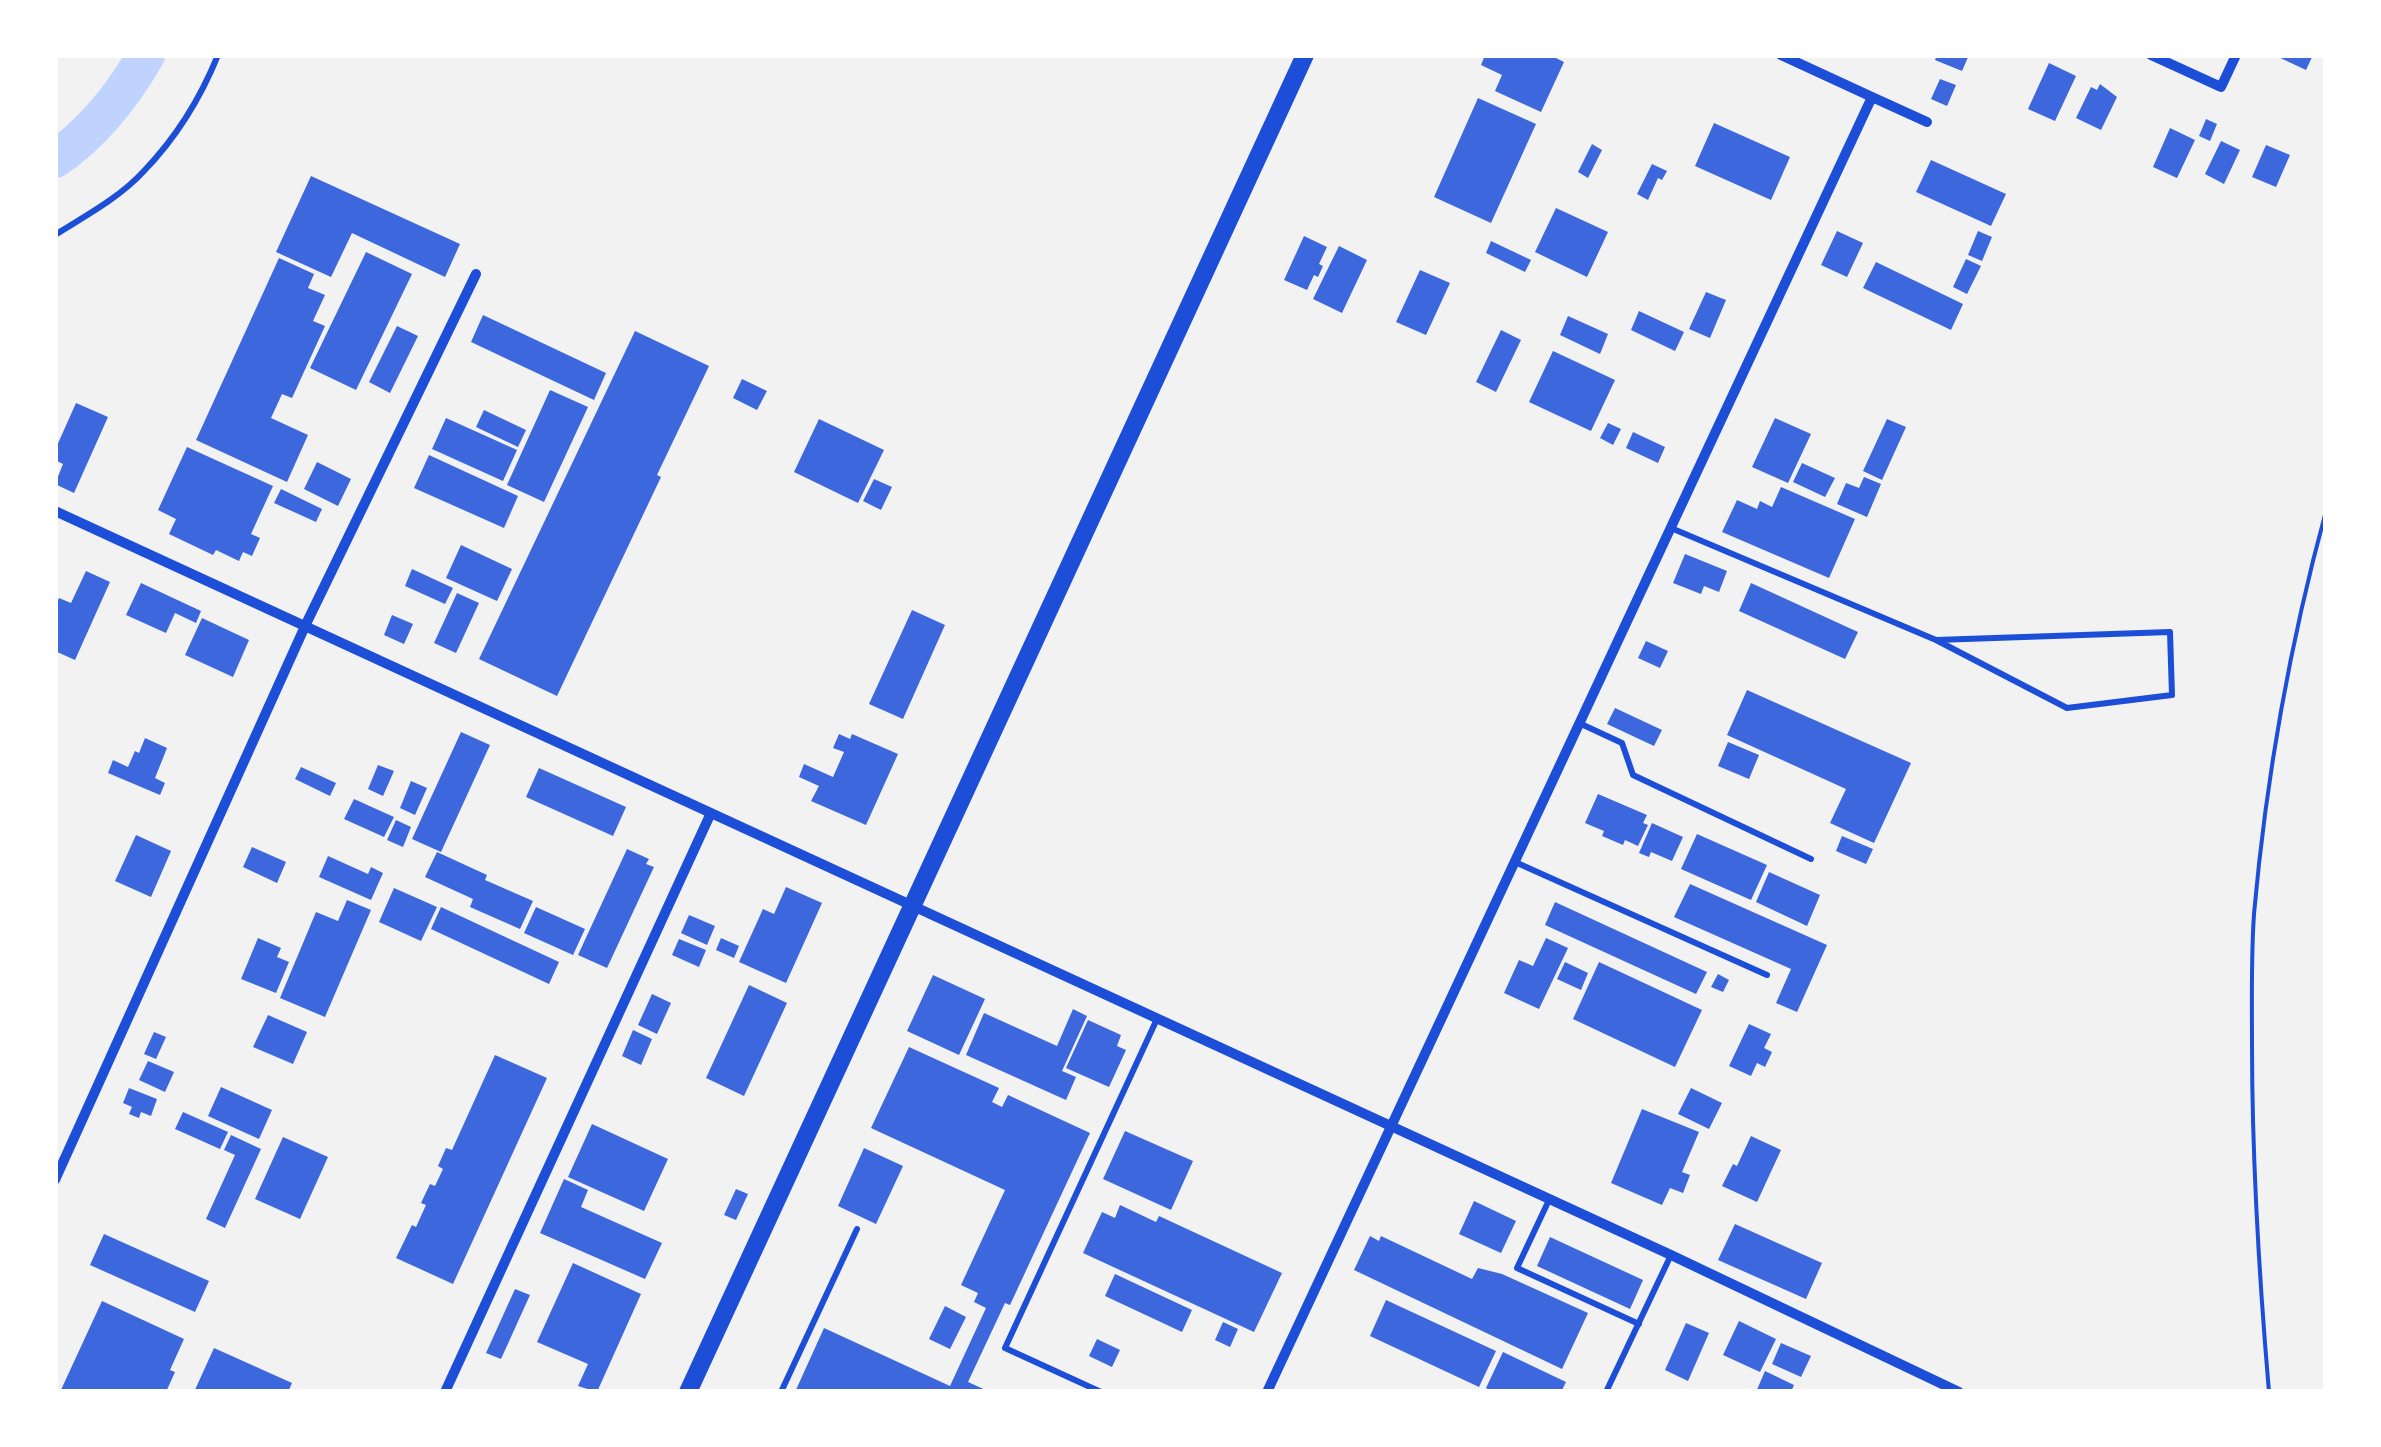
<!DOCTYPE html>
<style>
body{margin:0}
#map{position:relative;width:2381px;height:1447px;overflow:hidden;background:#f2f2f2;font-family:"Zilla Slab",serif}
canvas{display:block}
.frame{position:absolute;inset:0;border:58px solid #fff;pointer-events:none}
</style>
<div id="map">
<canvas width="2381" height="1447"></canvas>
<div class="frame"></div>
</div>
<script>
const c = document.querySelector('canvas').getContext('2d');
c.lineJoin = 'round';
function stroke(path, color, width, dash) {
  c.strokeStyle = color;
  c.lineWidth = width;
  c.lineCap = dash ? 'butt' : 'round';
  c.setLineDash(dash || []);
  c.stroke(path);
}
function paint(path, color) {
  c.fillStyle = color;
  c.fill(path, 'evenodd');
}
stroke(new Path2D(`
 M55,159C93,133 123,95 146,55`), '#bfd3fe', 38);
paint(new Path2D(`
 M1485,55H1557L1556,58L1564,62L1541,112L1495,91L1502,75L1481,65Z
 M1937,55H1969L1962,71L1935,60Z
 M2274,55H2313L2306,70Z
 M2049,63L2076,76L2055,121L2028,109Z
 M1940,79L1956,85L1947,106L1931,99Z
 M2100,84L2117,97L2101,130L2076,118L2091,87L2097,90Z
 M1478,98L1536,124L1491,223L1434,197Z
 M2206,119L2217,124L2210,141L2199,136Z
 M1714,123L1790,157L1771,200L1695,166Z
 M2170,128L2195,140L2177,178L2153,167Z
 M2221,141L2240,150L2224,184L2205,174Z
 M1592,144L1602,150L1588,178L1578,172Z
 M2266,145L2290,155L2276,187L2252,177Z
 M1931,160L2006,194L1991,226L1916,192Z
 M1652,164L1667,171L1662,180L1658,178L1648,200L1637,194Z
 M311,176L460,244L445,277L352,233L331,277L276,252Z
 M1556,208L1608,232L1587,277L1535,252Z
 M1837,231L1863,243L1847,277L1821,265Z
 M1978,231L1992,237L1982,261L1968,255Z
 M1304,236L1327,247L1319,264L1323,266L1318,277L1314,275L1307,290L1284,280Z
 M1491,241L1531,260L1525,272L1486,253Z
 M1339,246L1367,260L1342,313L1313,299Z
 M366,252L412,274L356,390L310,368Z
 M279,258L314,274L308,288L325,295L313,321L325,326L292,398L282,394L271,418L308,435L287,482L196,440Z
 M1966,259L1981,266L1967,294L1953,287Z
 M1876,262L1963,304L1951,330L1863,288Z
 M1420,270L1450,283L1426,335L1396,322Z
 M1706,292L1726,300L1710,338L1689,329Z
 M1639,311L1684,332L1675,351L1631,330Z
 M483,315L606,373L594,400L471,342Z
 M1568,316L1608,334L1600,354L1560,335Z
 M397,326L418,336L390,393L369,382Z
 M1501,330L1521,340L1496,392L1476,382Z
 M635,331L709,366L657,475L661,477L557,696L479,659Z
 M1553,351L1615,380L1591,431L1529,402Z
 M742,379L767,391L757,410L733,398Z
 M550,390L588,407L544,502L507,485Z
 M76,403L108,417L74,493L55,484L63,464L55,460V450Z
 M484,410L526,430L518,447L476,427Z
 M446,418L517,450L503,481L432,449Z
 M1775,418L1811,434L1788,483L1752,467Z
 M819,419L884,450L858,503L794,472Z
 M1887,419L1906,427L1882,480L1863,471Z
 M1608,423L1621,429L1613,445L1600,438Z
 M1633,432L1665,447L1658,463L1626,448Z
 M187,447L273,486L251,534L260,538L252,556L243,552L239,561L216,550L213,555L169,534L176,519L158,510Z
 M429,455L518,496L504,528L414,488Z
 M317,462L351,479L338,506L304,489Z
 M1802,463L1835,478L1825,497L1793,482Z
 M1864,477L1881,484L1867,517L1837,504L1846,483L1859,488Z
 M874,479L892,487L881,510L863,501Z
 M1781,487L1855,519L1829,578L1722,532L1737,500L1757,509L1760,501L1772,507Z
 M281,489L322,509L316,522L274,503Z
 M461,545L512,569L497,601L446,578Z
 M1685,554L1727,571L1719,592L1704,586L1701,594L1673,583Z
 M412,569L453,588L445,604L405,586Z
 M86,571L110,582L75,660L55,651V606L59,598L71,603Z
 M141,583L201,611L196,623L175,613L166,633L126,615Z
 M1751,583L1858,632L1845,659L1739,611Z
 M457,593L479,603L456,653L434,643Z
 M912,610L945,625L903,719L869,704Z
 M392,615L413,624L404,644L384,635Z
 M202,618L249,640L233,677L185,655Z
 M1646,641L1668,651L1660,668L1638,658Z
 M1747,690L1911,763L1874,843L1830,823L1846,789L1727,735Z
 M1615,708L1662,730L1654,746L1607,724Z
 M461,732L490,745L441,852L412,839Z
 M839,734L850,739L852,734L898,754L866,825L811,801L819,786L799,777L804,764L833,777L844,752L833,748Z
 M145,738L167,748L155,778L165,783L160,795L108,773L113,760L128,767L135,751L139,753Z
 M1728,742L1759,755L1749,779L1718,766Z
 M378,765L394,771L383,796L368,789Z
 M301,767L336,783L330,796L295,779Z
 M539,768L626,807L613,836L526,797Z
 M411,781L427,788L415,815L400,808Z
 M1598,794L1647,815L1643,823L1648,825L1638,846L1625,840L1623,845L1602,836L1604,831L1585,823Z
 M354,799L394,817L384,837L344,819Z
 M396,820L411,827L403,847L387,840Z
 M1652,823L1683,837L1672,861L1651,852L1649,857L1639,853Z
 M1697,834L1767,865L1751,900L1681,869Z
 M136,835L171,851L151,897L115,881Z
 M1842,836L1873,849L1866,864L1836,851Z
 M252,847L286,862L277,883L243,867Z
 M627,849L649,859L646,864L654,867L607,968L578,955Z
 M437,852L487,875L485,880L533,901L520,929L470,907L473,899L425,877Z
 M328,856L368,874L371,867L383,873L371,900L319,877Z
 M1769,872L1820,895L1807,926L1756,902Z
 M1690,884L1827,945L1797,1012L1776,1003L1791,969L1674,917Z
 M786,887L822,903L786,983L739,962L763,909L774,914Z
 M394,888L437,907L421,941L379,922Z
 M347,900L371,910L325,1017L280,998L316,912L338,921Z
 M1555,902L1707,972L1696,994L1545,925Z
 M441,907L559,962L549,984L431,929Z
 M536,907L585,929L573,955L524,933Z
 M689,915L715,926L707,945L681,933Z
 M258,938L281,948L277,957L289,962L276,993L241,979Z
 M721,938L739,946L734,958L716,950Z
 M1546,938L1568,948L1539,1009L1504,993L1519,960L1533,966Z
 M679,939L706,950L699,967L672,955Z
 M1565,962L1588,973L1581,990L1557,979Z
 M1599,962L1702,1010L1675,1067L1573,1019Z
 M1718,974L1729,980L1723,992L1711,987Z
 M933,975L985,999L959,1055L907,1031Z
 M749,985L787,1003L744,1096L706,1078Z
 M652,994L671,1003L657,1034L638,1025Z
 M1073,1009L1087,1016L1062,1071L1076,1077L1066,1100L966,1055L984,1013L1057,1046Z
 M268,1015L307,1032L293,1064L253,1047Z
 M1088,1020L1121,1035L1117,1046L1126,1050L1109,1087L1066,1068Z
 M1749,1024L1771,1034L1764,1048L1772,1052L1765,1067L1757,1063L1751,1076L1729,1066Z
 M633,1030L652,1039L641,1065L622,1056Z
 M154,1032L166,1037L156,1059L144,1054Z
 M909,1047L999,1088L992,1102L1002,1107L1008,1095L1090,1133L1010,1305L1005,1303L968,1382L990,1392H795L824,1328L950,1386L986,1308L974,1302L978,1293L961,1285L1005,1190L871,1128Z
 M495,1055L547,1078L453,1284L396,1258L412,1225L416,1227L426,1205L421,1203L430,1184L435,1186L443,1169L438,1166L446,1148L452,1150Z
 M148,1061L174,1072L165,1092L139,1080Z
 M221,1087L272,1110L259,1139L208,1116Z
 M129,1088L157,1099L151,1116L141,1112L139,1118L129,1114L132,1107L123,1103Z
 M1691,1088L1722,1103L1709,1129L1678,1114Z
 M1642,1109L1699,1132L1682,1172L1690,1175L1683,1193L1670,1188L1662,1205L1611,1183Z
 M183,1112L228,1132L220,1149L175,1129Z
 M592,1124L668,1159L644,1211L568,1177Z
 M1125,1131L1193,1161L1171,1210L1103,1179Z
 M231,1135L261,1149L225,1228L206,1219L235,1155L224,1150Z
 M1751,1136L1781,1150L1757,1202L1722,1186L1733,1164L1737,1166Z
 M283,1137L328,1157L300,1219L255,1199Z
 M864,1148L903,1166L876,1224L838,1206Z
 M564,1179L588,1190L581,1207L662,1243L645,1279L540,1233Z
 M736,1189L748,1194L736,1220L724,1215Z
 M1474,1201L1516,1221L1501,1253L1459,1234Z
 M1120,1205L1156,1222L1159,1216L1282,1273L1254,1332L1083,1253L1102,1212L1115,1218Z
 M1735,1224L1822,1263L1806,1299L1718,1260Z
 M104,1234L209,1281L195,1312L90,1265Z
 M1370,1236L1379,1241L1381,1236L1472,1279L1478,1268L1502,1274L1588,1313L1562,1369L1354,1270Z
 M1550,1237L1643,1280L1630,1309L1537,1266Z
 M573,1263L641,1294L597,1392L578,1386L588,1364L537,1342Z
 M1115,1274L1192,1310L1182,1332L1105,1296Z
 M515,1289L530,1295L501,1359L486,1353Z
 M1386,1300L1496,1351L1479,1387L1370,1336Z
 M102,1301L184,1339L170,1370L175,1372L166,1392H60Z
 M945,1306L966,1317L950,1349L929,1339Z
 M1739,1321L1776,1339L1760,1372L1723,1355Z
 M1223,1322L1238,1329L1230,1347L1215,1340Z
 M1686,1323L1709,1333L1688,1381L1665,1370Z
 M1097,1339L1120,1350L1112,1367L1089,1356Z
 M1781,1343L1811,1356L1801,1377L1772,1364Z
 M214,1348L292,1383L288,1392H194Z
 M1503,1352L1566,1382L1561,1392H1493L1486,1388Z
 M1765,1371L1794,1385L1791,1392H1756Z`), '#3d67dc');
stroke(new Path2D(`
 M2269,1392C2259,1276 2252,1160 2252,1043C2252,1001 2251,957 2254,914C2266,779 2290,643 2326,511`), '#1d4ed8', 4);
stroke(new Path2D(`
 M55,235C85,216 119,198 143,172C175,139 201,97 218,55
 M1671,528L1936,640L2170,632L2172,695L2067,708L1936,640
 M1579,723L1622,743L1633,775L1811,859
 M1515,862L1767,975
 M1549,1200L1517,1268L1639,1324
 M781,1392L857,1229
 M1101,1392L1005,1348L1157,1019
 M1606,1392L1671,1255`), '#1d4ed8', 6);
stroke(new Path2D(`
 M2151,55L2221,87L2236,55
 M1872,97L1927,122
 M55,511L1671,1255L1959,1392
 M55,1180L306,624L476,274
 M445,1392L710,815
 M1267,1392L1872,97L1781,55`), '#1d4ed8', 10);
stroke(new Path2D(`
 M688,1392L1305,55`), '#1d4ed8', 18);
</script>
